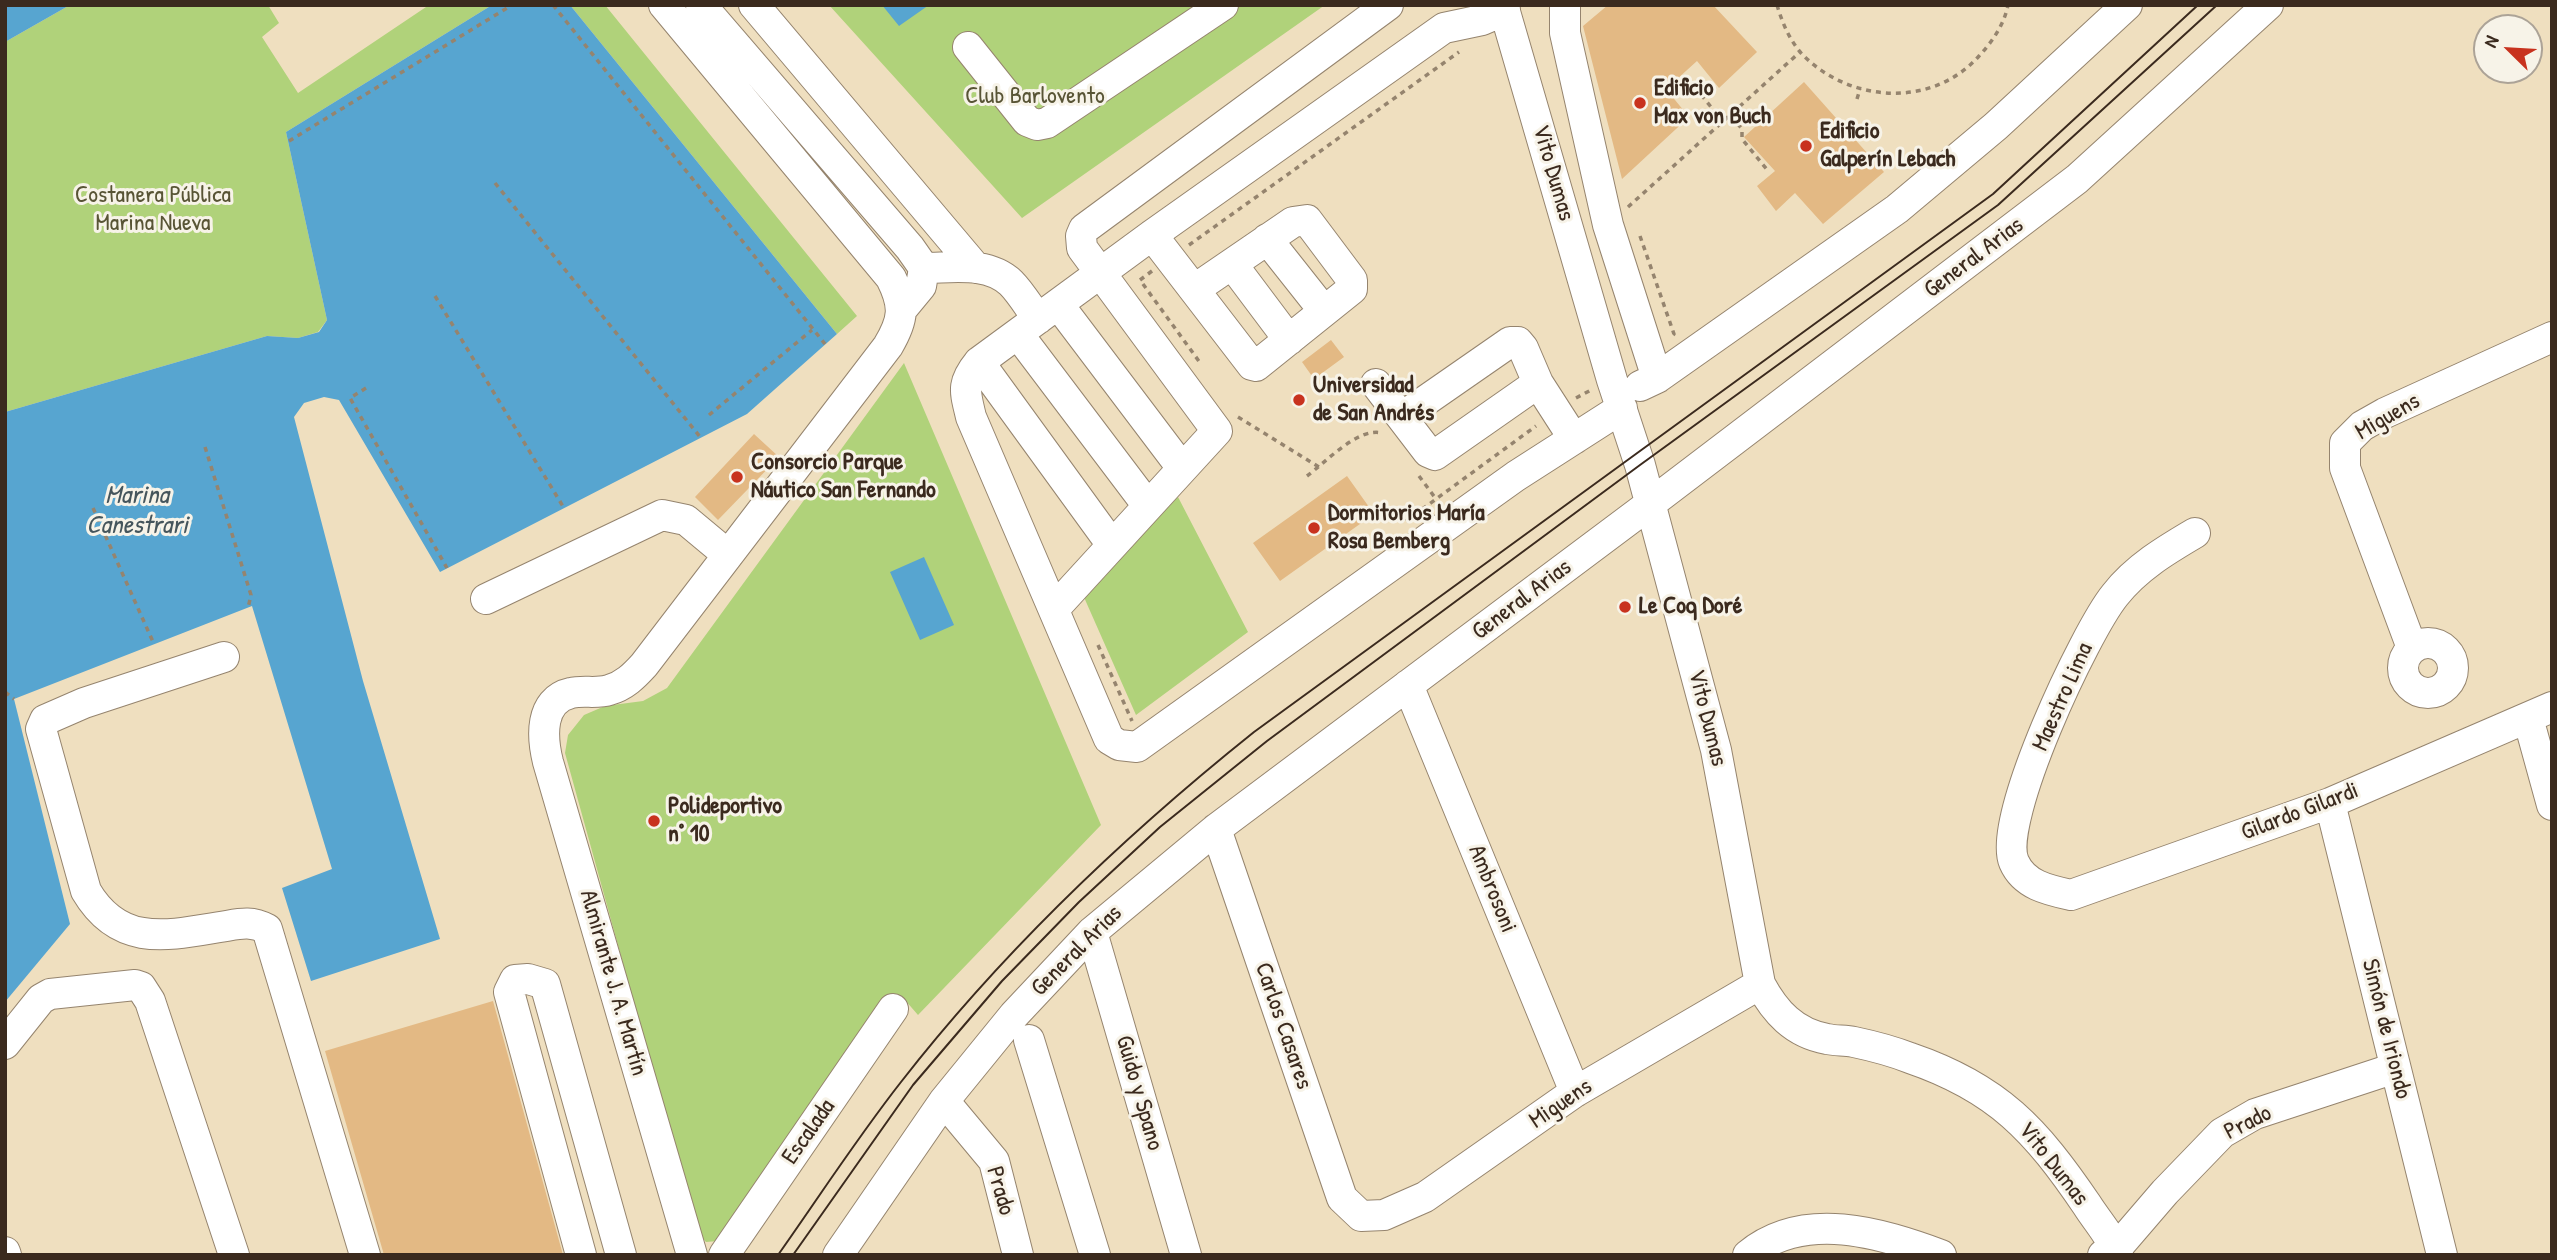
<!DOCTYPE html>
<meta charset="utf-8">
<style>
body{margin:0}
#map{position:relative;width:2557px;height:1260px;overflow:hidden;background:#efdfbf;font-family:"Patrick Hand",sans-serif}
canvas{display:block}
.frame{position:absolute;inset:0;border:7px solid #3b2a1e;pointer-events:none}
.north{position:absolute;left:2473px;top:14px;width:70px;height:70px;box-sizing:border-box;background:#f7f3e8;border:2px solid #aca397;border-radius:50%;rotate:294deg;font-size:19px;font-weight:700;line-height:28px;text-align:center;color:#3b2a1e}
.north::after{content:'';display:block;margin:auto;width:24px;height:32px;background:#c8321e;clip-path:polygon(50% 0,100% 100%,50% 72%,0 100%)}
</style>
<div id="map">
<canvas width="2557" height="1260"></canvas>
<div class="frame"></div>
<div class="north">N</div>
</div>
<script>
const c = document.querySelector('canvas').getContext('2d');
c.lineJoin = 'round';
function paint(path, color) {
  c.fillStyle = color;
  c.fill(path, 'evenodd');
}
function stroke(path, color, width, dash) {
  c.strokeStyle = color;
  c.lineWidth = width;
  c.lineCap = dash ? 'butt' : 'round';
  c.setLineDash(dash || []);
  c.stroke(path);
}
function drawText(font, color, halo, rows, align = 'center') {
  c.font = font + ' "Patrick Hand",sans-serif';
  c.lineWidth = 6;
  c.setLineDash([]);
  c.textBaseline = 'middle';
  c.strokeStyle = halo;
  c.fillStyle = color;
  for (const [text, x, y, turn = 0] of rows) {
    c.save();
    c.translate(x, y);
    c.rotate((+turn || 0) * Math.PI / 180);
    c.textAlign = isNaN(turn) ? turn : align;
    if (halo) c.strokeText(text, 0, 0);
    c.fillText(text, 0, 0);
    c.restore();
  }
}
paint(new Path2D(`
 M70,5H268L279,23L262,37L298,93L429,5H492L286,132L327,320L318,332L298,338L267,336L5,412V42Z
 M570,5H605L857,316L837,334Z
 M829,5H1325L1022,218Z
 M904,363L1101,825L918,1015L905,1000L894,996L718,1241L706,1242L697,1232L565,753L568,735L584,715L605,706L643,701L667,688Z
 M1178,497L1248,632L1136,715L1083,595Z`), '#b0d27a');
paint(new Path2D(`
 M5,5H70L5,42Z
 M492,5H570L837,334L747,414L440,572L339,400L324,397L304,403L294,417L363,681L440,939L311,981L282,888L332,869L252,606L14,699L70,924L5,1002V412L267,336L298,338L319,332L327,320L286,132Z
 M882,5H929L899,26Z
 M924,557L954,625L920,640L890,572Z`), '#57a5d0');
paint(new Path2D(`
 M1608,5H1713L1757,52L1719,88L1697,61L1666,89L1689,117L1622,179L1583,26Z
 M1804,82L1884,172L1823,224L1795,193L1776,211L1757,186L1775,171L1744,137Z
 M1331,340L1344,357L1314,379L1302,362Z
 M754,434L779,457L718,520L695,497Z
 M1347,476L1374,514L1280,581L1253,543Z
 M493,1001L563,1255H384L325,1051Z`), '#e3b984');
const minor = new Path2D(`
 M664,5L891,278C905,306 904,319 888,346L644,665C634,676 624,686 609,690C597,694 583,690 571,693C539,700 542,738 548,762L692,1255
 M701,5L910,248L924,268L921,286L902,309
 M754,5L976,268
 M1503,5L1612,380L1640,465L1716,750L1760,984C1775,1012 1794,1033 1827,1039C1836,1041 1845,1040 1854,1042C1873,1046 1892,1051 1910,1058C1998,1088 2036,1130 2087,1205C2097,1221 2112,1237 2118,1255
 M1565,5V33L1608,225L1657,378L1640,386
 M1505,10L1482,20L1444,28L1152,235L979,362C961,384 965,391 971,417L1109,739L1119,745L1137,747L1516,476L1622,408
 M968,47L1027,121L1037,125L1047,123L1223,5
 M1152,235L1252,365L1256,366L1352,289V280L1307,220L1293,222L1195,289
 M1267,239L1324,311
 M1232,264L1289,340
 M924,268C952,268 988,261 1011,283C1021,293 1029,307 1038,319
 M1058,304L1182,468
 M1018,334L1148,506
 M979,362L1112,545
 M1657,378L1897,209L1996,126L2127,5
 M1376,384L1428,452L1435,455L1538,383
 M1402,417L1510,342H1518L1523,348L1538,383L1574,439
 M2195,533C2166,550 2136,568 2115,595C2085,632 1996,821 2014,862C2024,885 2048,890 2071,895L2330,803L2552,707
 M486,599L662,515L686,520L728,555
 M1054,609L1217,431L1082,248L1081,236L1084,229L1388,5
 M2403 668a25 25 0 1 1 50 0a25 25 0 1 1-50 0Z
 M2412,648L2345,468V443L2362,426L2385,413L2552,337
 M224,657L84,703L45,720L41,729L86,891C119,947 166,936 220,927C239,924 250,920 267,929L365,1255
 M1408,685L1575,1092
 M2528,718L2552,805
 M2330,803L2442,1255
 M1216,829L1342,1198L1361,1216L1384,1215L1425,1197L1575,1092L1760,984
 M1092,932L1186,1255
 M1029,1040L1095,1255
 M5,1044L41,999L50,994L135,985L141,987L150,1001L234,1255
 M944,1101L994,1161L1018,1255
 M5,1252L6,1255
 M581,1255L509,992L515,980L528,979L545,984L621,1255
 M724,1255L893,1009
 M838,1255L944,1101L1014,1015L1092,932L1216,829L1650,504L2077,179L2268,5
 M1748,1255C1804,1209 1881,1233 1941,1255
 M2103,1255L2116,1249L2165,1192L2222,1133L2255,1114L2395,1068`);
stroke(minor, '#95846e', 32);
stroke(new Path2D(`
 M553,5L825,344
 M1777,5C1782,22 1789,39 1801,53C1848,103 1932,109 1979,56C1992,42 2004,25 2008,5
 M1695,87L1723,122
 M1857,99L1860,89
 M1731,116L1742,129V139L1769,172
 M289,141L512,5
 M495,183L701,438
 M1628,207L1800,52
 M1640,236L1674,334L1671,337
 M1189,245L1459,52
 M1152,271L1140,280L1201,364
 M435,296L564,508
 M366,388L350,398L447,568
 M1576,398L1591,390
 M709,415L812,330
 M1238,417L1319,467
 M205,447L251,595L248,608
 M1307,476C1326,462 1358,427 1382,433
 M1419,476L1436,499
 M93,508L154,644
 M1406,521L1536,426
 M1098,645L1132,721
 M5,692L14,699`), '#95846e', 3.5, [5, 5]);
stroke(minor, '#fff', 30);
stroke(new Path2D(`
 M778,1255C819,1197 857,1138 901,1082C1003,951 1124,836 1254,732L1993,194L2198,5
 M793,1255L913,1085L1002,981L1079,902L1160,827L1267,741L1640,465L1998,205L2217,5`), '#3b2a1e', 2);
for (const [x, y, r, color] of [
 [1640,103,7,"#c8321e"],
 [1806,146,7,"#c8321e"],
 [1299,400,7,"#c8321e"],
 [737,477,7,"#c8321e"],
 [1314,528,7,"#c8321e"],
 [1625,607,7,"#c8321e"],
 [654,821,7,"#c8321e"]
]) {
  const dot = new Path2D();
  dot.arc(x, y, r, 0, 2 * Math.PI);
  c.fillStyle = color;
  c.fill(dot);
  stroke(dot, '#f7f3e8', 2.5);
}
drawText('bold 24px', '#3b2a1e', '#f7f3e8', [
 ["Edificio",1654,89],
 ["Max von Buch",1654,117],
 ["Edificio",1820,132],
 ["Galperín Lebach",1820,160],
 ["Universidad",1313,386],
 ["de San Andrés",1313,414],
 ["Consorcio Parque",751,463],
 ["Náutico San Fernando",751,491],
 ["Dormitorios María",1328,514],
 ["Rosa Bemberg",1328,542],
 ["Le Coq Doré",1639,607],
 ["Polideportivo",668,807],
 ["n° 10",668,835]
], 'left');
drawText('24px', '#585435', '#f7f3e8', [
 ["Club Barlovento",1035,97],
 ["Costanera Pública",153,196],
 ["Marina Nueva",153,224]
]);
drawText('24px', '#3b2a1e', '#f7f3e8', [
 ["Vito Dumas",1553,173,74],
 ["General Arias",1974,258,-37],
 ["Miguens",2388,417,-30],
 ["General Arias",1522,600,-37],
 ["Maestro Lima",2063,697,-66],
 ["Vito Dumas",1707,718,76],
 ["Gilardo Gilardi",2300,812,-21],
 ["Ambrosoni",1492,889,68],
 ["General Arias",1077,951,-45],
 ["Almirante J. A. Martín",613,983,74],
 ["Carlos Casares",1283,1026,71],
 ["Simón de Iriondo",2386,1029,76],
 ["Guido y Spano",1139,1093,74],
 ["Miguens",1561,1104,-34],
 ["Prado",2248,1123,-27],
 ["Escalada",809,1132,-55],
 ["Vito Dumas",2053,1164,52],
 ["Prado",1000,1191,74]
]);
drawText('italic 26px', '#45555c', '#f7f3e8', [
 ["Marina",137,496],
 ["Canestrari",137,526]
]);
</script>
